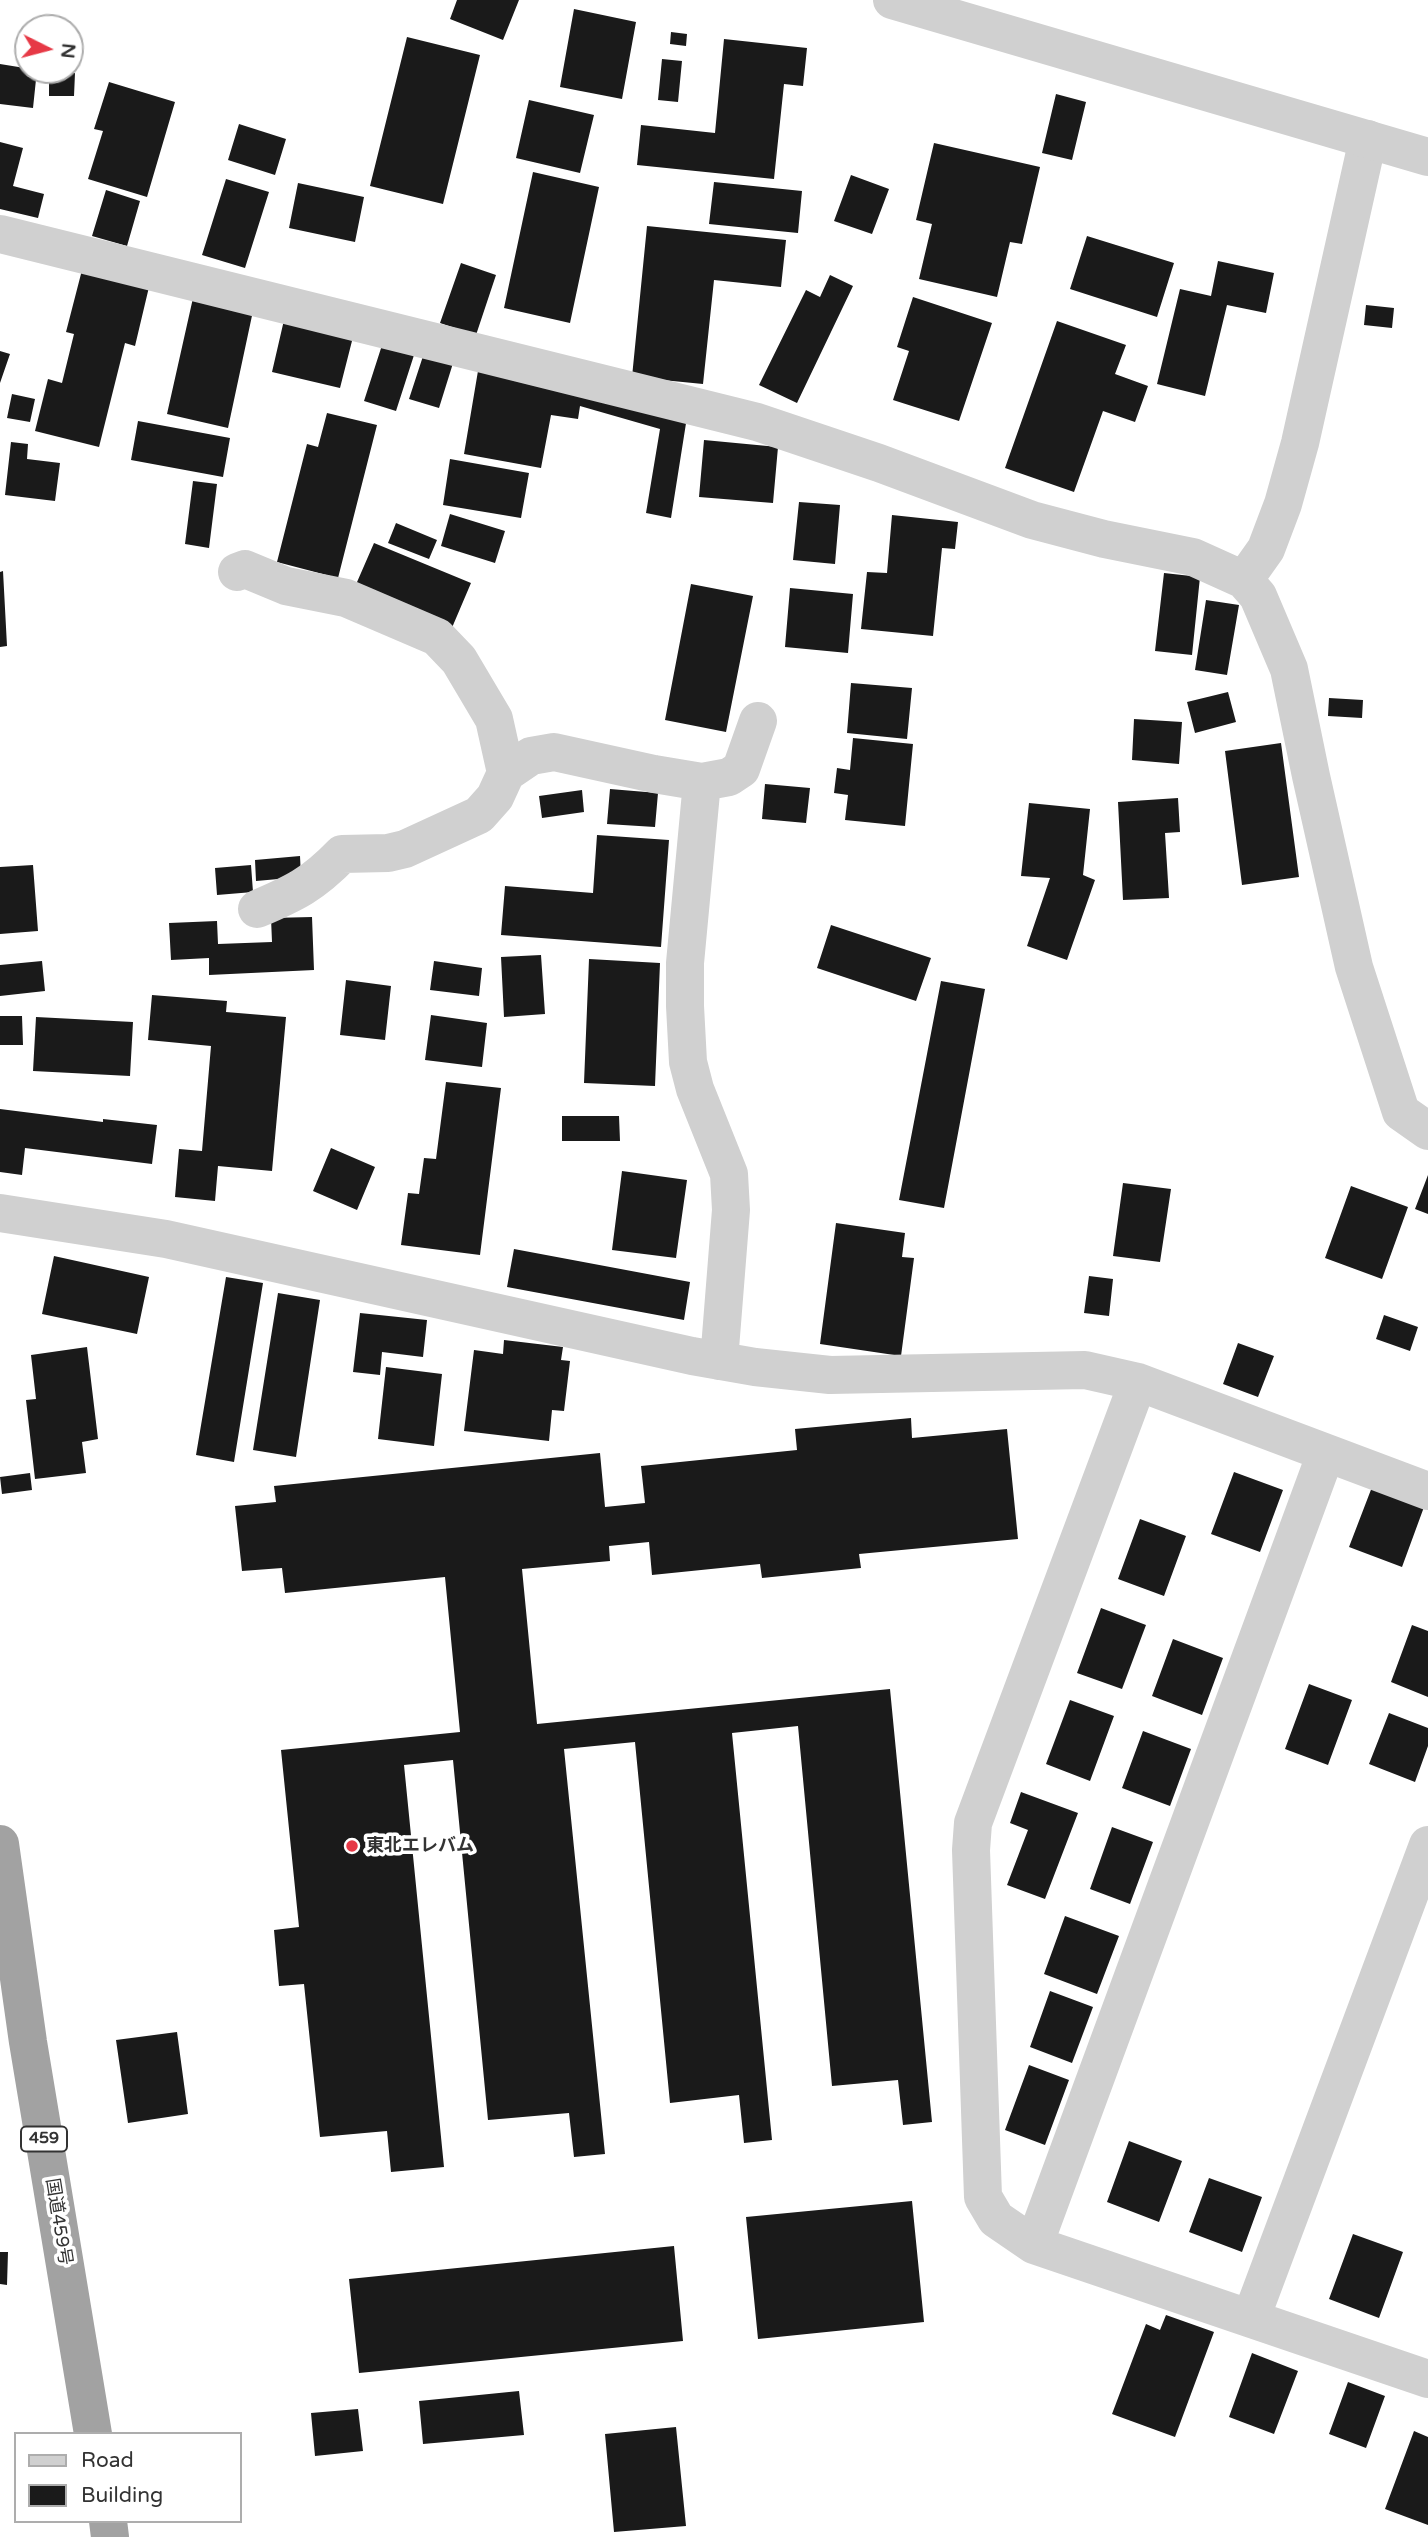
<!DOCTYPE html>
<meta charset="utf-8">
<style>
body{margin:0}
#map{position:relative;width:1428px;height:2537px;overflow:hidden;background:#fff;font-family:"Varela Round",sans-serif}
canvas{display:block}
.legend{position:absolute;left:14px;top:2432px;width:228px;height:91px;box-sizing:border-box;background:#fff;border:2px solid #adadad;margin:0;padding:9px 12px;list-style:none;font-size:21px;color:#333}
.legend li{display:flex;align-items:center;gap:14px;height:35px}
.legend b{width:35px;border:2px solid #adadad}
.north{position:absolute;left:14px;top:14px;width:70px;height:70px;box-sizing:border-box;background:#fff;border:2px solid #adadad;border-radius:50%;rotate:96deg;font-size:19px;font-weight:700;line-height:28px;text-align:center;color:#333}
.north::after{content:'';display:block;margin:auto;width:24px;height:32px;background:#e63946;clip-path:polygon(50% 0,100% 100%,50% 72%,0 100%)}
</style>
<div id="map">
<canvas width="1428" height="2537"></canvas>
<ul class="legend">
<li><b style="height:9px;background:#d0d0d0"></b>Road</li>
<li><b style="height:19px;background:#1a1a1a"></b>Building</li>
</ul>
<div class="north">N</div>
</div>
<script>
const c = document.querySelector('canvas').getContext('2d');
c.lineJoin = 'round';
function paint(path, color) {
  c.fillStyle = color;
  c.fill(path, 'evenodd');
}
function stroke(path, color, width, dash) {
  c.strokeStyle = color;
  c.lineWidth = width;
  c.lineCap = dash ? 'butt' : 'round';
  c.setLineDash(dash || []);
  c.stroke(path);
}
function drawText(font, color, halo, rows, align = 'center') {
  c.font = font + ' "Varela Round","Noto Sans JP",sans-serif';
  c.lineWidth = 7;
  c.setLineDash([]);
  c.textBaseline = 'middle';
  c.strokeStyle = halo;
  c.fillStyle = color;
  for (const [text, x, y, turn = 0] of rows) {
    c.save();
    c.translate(x, y);
    c.rotate((+turn || 0) * Math.PI / 180);
    c.textAlign = isNaN(turn) ? turn : align;
    if (halo) c.strokeText(text, 0, 0);
    c.fillText(text, 0, 0);
    c.restore();
  }
}
paint(new Path2D(`
 M457,0H519L503,40L450,19Z
 M574,9L636,22L622,99L560,87Z
 M671,32L687,34L686,46L670,44Z
 M407,37L480,55L443,204L370,186Z
 M724,39L807,48L803,86L784,84L774,179L637,165L641,125L715,133Z
 M662,59L682,61L678,102L658,100Z
 M0,64L37,70L33,108L0,104Z
 M49,73H75L74,96H49Z
 M109,82L175,102L147,197L88,179L103,131L94,129Z
 M1056,94L1086,102L1072,160L1042,153Z
 M529,100L594,115L580,173L516,158Z
 M239,124L286,139L275,175L228,160Z
 M0,142L23,148L13,186L44,194L38,218L0,209Z
 M934,143L1040,167L1022,244L1010,242L997,297L919,279L932,224L916,220Z
 M533,172L599,187L570,323L504,308Z
 M851,175L889,189L872,234L834,221Z
 M226,179L269,192L245,268L202,255Z
 M714,182L802,191L798,233L709,224Z
 M298,183L364,197L355,242L289,228Z
 M106,190L140,201L127,246L92,236Z
 M647,226L786,240L781,287L714,280L703,384L632,377Z
 M1087,236L1174,263L1157,317L1070,289Z
 M1218,261L1274,273L1266,313L1227,305L1205,396L1157,384L1180,289L1211,296Z
 M461,263L496,275L476,335L440,323Z
 M82,270L149,287L135,346L125,343L99,447L35,431L48,379L62,383L74,334L66,332Z
 M830,275L853,286L797,403L759,385L806,290L820,297Z
 M913,297L992,323L959,421L893,400L909,351L897,347Z
 M193,298L253,311L228,428L167,414Z
 M1366,305L1394,308L1392,328L1364,325Z
 M284,320L353,337L340,388L272,372Z
 M1057,321L1126,345L1115,374L1148,386L1135,422L1103,411L1074,492L1005,468Z
 M383,342L415,352L396,411L364,401Z
 M425,350L454,360L439,408L409,399Z
 M0,351L10,354L0,383Z
 M479,365L687,417L671,518L646,513L660,429L580,406L578,419L551,415L541,468L464,454Z
 M12,394L35,399L30,422L7,418Z
 M327,413L377,425L338,578L277,562L307,444L318,447Z
 M138,421L230,438L223,477L131,460Z
 M704,440L778,447L773,503L699,497Z
 M11,442L28,444L27,459L60,463L55,501L5,495Z
 M450,459L529,473L521,518L443,505Z
 M193,481L217,484L209,548L185,544Z
 M799,502L840,505L835,564L793,560Z
 M450,514L505,531L495,563L441,546Z
 M892,515L958,522L955,549L942,548L933,636L861,629L867,572L887,573Z
 M396,523L437,540L429,559L388,543Z
 M374,543L471,583L451,630L354,589Z
 M3,571L7,646L0,647V572Z
 M1164,573L1200,577L1192,655L1155,651Z
 M691,584L753,596L726,732L665,720Z
 M790,588L853,594L848,653L785,647Z
 M1206,600L1239,605L1227,675L1195,670Z
 M851,683L912,688L907,739L847,733Z
 M1228,692L1236,722L1195,733L1187,702Z
 M1329,698L1363,700L1362,718L1328,716Z
 M1134,719L1182,722L1179,764L1132,760Z
 M853,738L913,744L905,826L845,820L848,795L834,793L837,768L850,770Z
 M1281,743L1299,877L1242,885L1225,751Z
 M765,784L810,788L806,823L762,819Z
 M610,789L658,793L655,827L607,824Z
 M582,790L584,812L542,818L539,796Z
 M1178,798L1180,832L1165,833L1169,898L1123,900L1118,802Z
 M1029,803L1090,809L1083,875L1095,880L1067,960L1027,946L1050,878L1021,876Z
 M597,835L669,840L661,947L501,935L505,886L593,893Z
 M300,856L301,877L256,881L255,860Z
 M33,865L38,931L0,934V867Z
 M251,865L253,892L217,895L215,868Z
 M312,917L314,970L209,975V958L171,960L169,923L217,921L218,944L272,942L271,918Z
 M831,925L931,958L916,1001L817,968Z
 M541,955L545,1014L504,1017L501,957Z
 M589,959L660,963L655,1086L584,1083Z
 M42,961L45,991L0,996V965Z
 M434,961L482,968L479,996L430,990Z
 M346,980L391,986L385,1040L340,1035Z
 M941,981L985,989L944,1208L899,1200Z
 M152,995L227,1001L226,1012L286,1017L272,1171L218,1166L215,1201L175,1197L179,1149L202,1151L211,1046L148,1040Z
 M431,1015L487,1023L482,1067L425,1060Z
 M0,1016H22L23,1045H0Z
 M36,1017L133,1022L130,1076L33,1071Z
 M446,1082L501,1088L480,1255L401,1245L408,1193L419,1194L424,1158L436,1159Z
 M0,1109L103,1122V1119L157,1125L152,1164L25,1148L22,1175L0,1172Z
 M562,1116H619L620,1141H562Z
 M331,1148L375,1167L357,1210L313,1191Z
 M622,1171L687,1180L676,1258L612,1250Z
 M1428,1175V1214L1415,1209Z
 M1123,1183L1171,1189L1160,1262L1113,1256Z
 M1351,1186L1408,1207L1382,1279L1325,1258Z
 M836,1223L905,1233L902,1257L914,1258L901,1356L820,1344Z
 M514,1249L690,1282L684,1320L507,1287Z
 M54,1256L149,1277L137,1334L42,1314Z
 M1089,1276L1113,1279L1109,1316L1084,1313Z
 M226,1277L263,1283L234,1462L196,1455Z
 M278,1293L320,1300L296,1457L253,1450Z
 M360,1313L427,1320L423,1357L382,1352L380,1375L353,1372Z
 M1384,1315L1418,1327L1410,1351L1376,1339Z
 M504,1340L563,1347L561,1360L570,1361L564,1411L552,1410L549,1441L464,1431L474,1350L503,1354Z
 M1238,1343L1274,1356L1258,1397L1223,1384Z
 M87,1347L98,1439L82,1442L86,1473L35,1479L26,1400L36,1399L31,1355Z
 M386,1367L442,1374L434,1446L378,1439Z
 M911,1418L912,1438L1007,1429L1018,1539L859,1554L861,1568L762,1578L760,1564L652,1575L649,1542L609,1546L610,1561L522,1569L537,1724L890,1689L932,2122L903,2125L898,2080L832,2086L798,1726L732,1733L772,2140L744,2143L739,2095L670,2103L635,1742L564,1749L605,2154L574,2157L569,2113L488,2120L453,1760L404,1765L444,2167L391,2172L387,2131L320,2137L304,1984L279,1986L274,1930L299,1927L281,1750L460,1732L445,1577L285,1593L282,1568L242,1571L235,1506L276,1502L274,1486L600,1453L605,1507L645,1503L641,1466L797,1450L795,1429Z
 M1234,1472L1283,1490L1260,1552L1211,1534Z
 M30,1473L32,1490L2,1494L0,1477Z
 M1372,1487L1424,1507L1402,1567L1349,1547Z
 M1140,1519L1186,1536L1164,1596L1118,1579Z
 M1101,1608L1146,1625L1122,1689L1077,1673Z
 M1412,1625L1428,1631V1697L1391,1682Z
 M1173,1639L1223,1658L1202,1715L1152,1696Z
 M1309,1684L1352,1700L1328,1765L1285,1749Z
 M1070,1700L1114,1716L1090,1781L1046,1764Z
 M1389,1713L1428,1728V1746L1415,1782L1369,1764Z
 M1143,1731L1191,1749L1170,1806L1122,1788Z
 M1021,1792L1078,1813L1045,1899L1007,1885L1028,1830L1010,1823Z
 M1112,1827L1153,1842L1130,1904L1090,1889Z
 M1065,1916L1119,1936L1097,1994L1044,1974Z
 M1050,1991L1093,2007L1072,2063L1030,2047Z
 M177,2032L188,2114L128,2123L116,2040Z
 M1029,2065L1069,2080L1045,2145L1005,2130Z
 M1129,2141L1182,2161L1159,2222L1107,2202Z
 M1209,2178L1262,2197L1242,2252L1189,2232Z
 M912,2201L924,2322L758,2339L746,2217Z
 M1353,2234L1403,2252L1379,2318L1329,2299Z
 M674,2246L683,2341L359,2373L349,2279Z
 M0,2252H8L7,2285L0,2284Z
 M1166,2315L1214,2332L1175,2437L1112,2414L1146,2324L1160,2330Z
 M1252,2353L1298,2371L1274,2434L1229,2417Z
 M1348,2382L1385,2396L1366,2448L1329,2434Z
 M519,2391L524,2435L423,2444L419,2401Z
 M358,2409L363,2451L315,2456L311,2413Z
 M676,2427L686,2526L614,2532L605,2434Z
 M1414,2431L1428,2437V2525L1385,2509Z`), '#1a1a1a');
stroke(new Path2D(`
 M0,234L757,422L879,463L1032,520L1104,539L1193,557L1244,580L1258,596L1289,669L1311,776L1354,967L1401,1112L1428,1131
 M237,572L245,569L286,586L346,598L437,637L459,660L494,719L506,773
 M1244,580L1266,549L1283,504L1300,443L1368,139
 M702,782L685,963V1006L688,1062L695,1089L729,1174L731,1210L719,1361
 M257,909C295,893 313,884 342,854L388,853L405,849L479,815L495,797L506,773L531,756L554,752L654,774L702,782L729,777L741,769L758,721
 M0,1213L166,1239L692,1356L755,1367L830,1375L1085,1370L1138,1382L1428,1491
 M1138,1382L973,1823L971,1850L983,2197L996,2219L1034,2245L1428,2379
 M1034,2245L1326,1453
 M1251,2318L1428,1845`), '#d0d0d0', 38);
stroke(new Path2D(`
 M892,0L1428,157`), '#d0d0d0', 38);
stroke(new Path2D(`
 M0,1844L28,2042L93,2434
 M108,2521L110,2537`), '#a2a2a2', 38);
for (const [x, y, r, color] of [
 [352,1846,7,"#e63946"]
]) {
  const dot = new Path2D();
  dot.arc(x, y, r, 0, 2 * Math.PI);
  c.fillStyle = color;
  c.fill(dot);
  stroke(dot, '#fff', 2.5);
}
for (const [x, y, w] of [
 [44,2139,46]
]) {
  const box = new Path2D();
  box.roundRect(x - w / 2, y - 12.5, w, 25, 5);
  c.fillStyle = '#fff';
  c.fill(box);
  stroke(box, '#333', 2);
}
drawText('bold 16px', '#333', null, [
 ["459",44,2139]
]);
drawText('bold 18px', '#333', '#fff', [
 ["東北エレバム",366,1846]
], 'left');
drawText('18px', '#333', '#fff', [
 ["国道459号",58,2222,81]
]);
</script>
